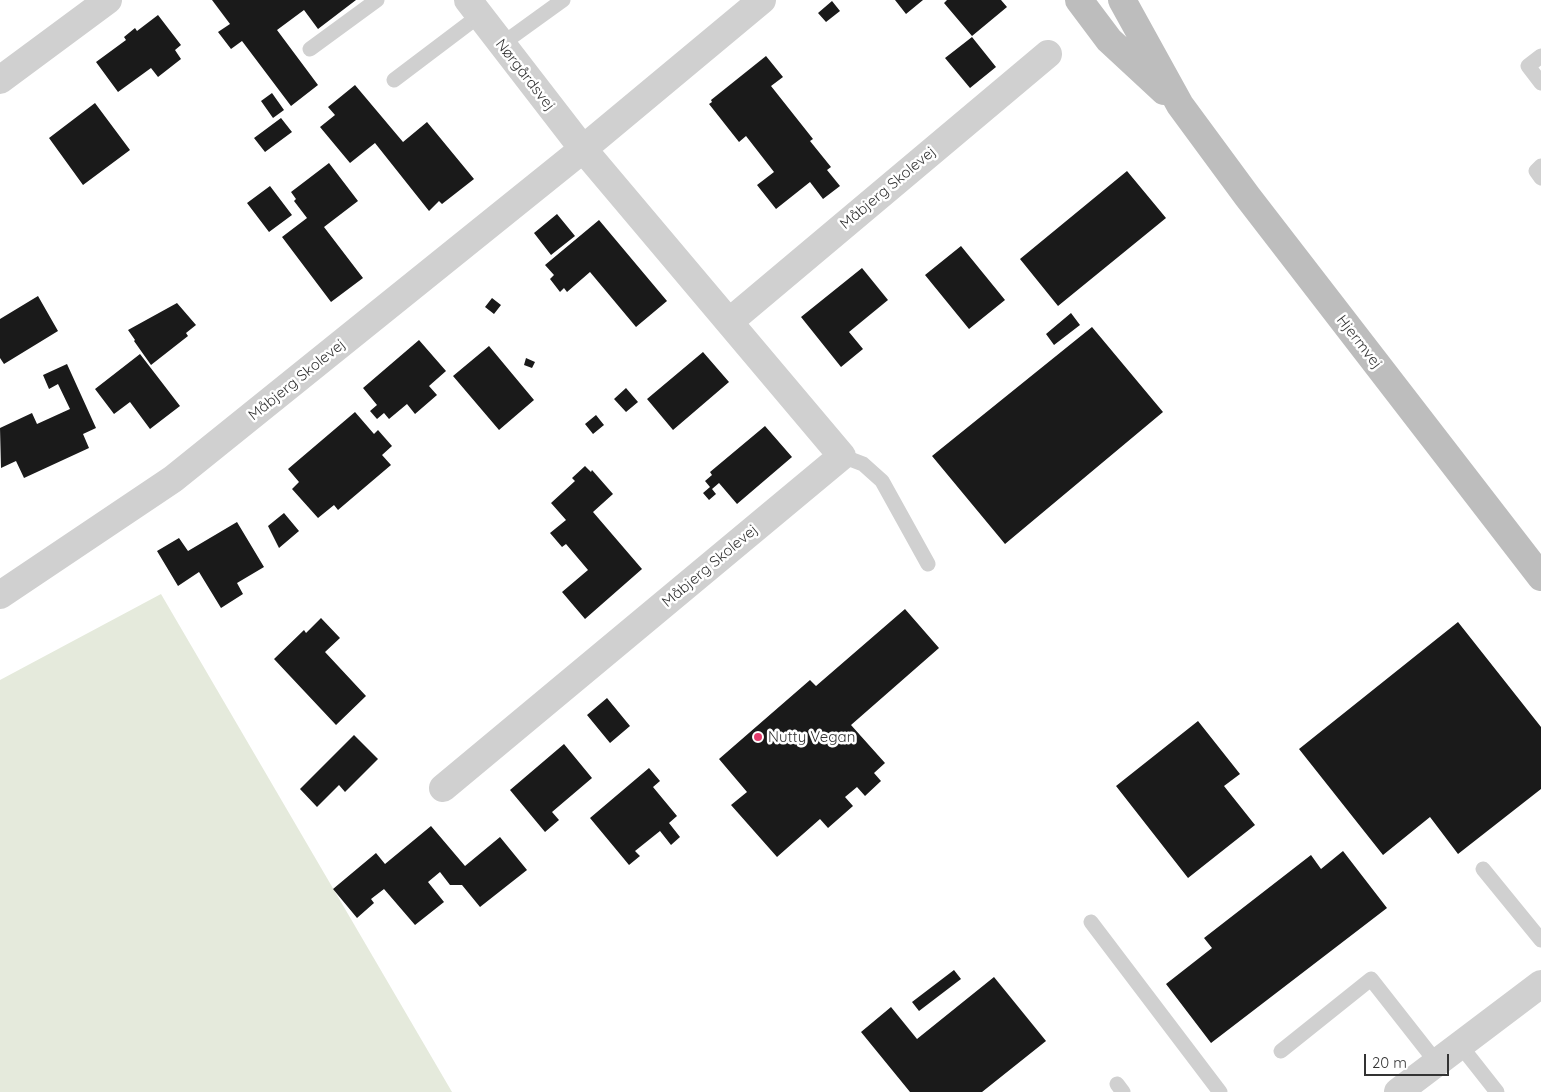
<!DOCTYPE html>
<meta charset="utf-8">
<style>
body{margin:0}
#map{position:relative;width:1541px;height:1092px;overflow:hidden;background:#fff;font-family:Quicksand,sans-serif}
canvas{display:block}
.scale{position:absolute;left:1364px;top:1054px;width:85px;height:22px;box-sizing:border-box;border:2px solid #333;border-top:0;padding-left:6px;font-size:15px;line-height:18px;white-space:nowrap;color:#333;-webkit-text-stroke:4px #fff;paint-order:stroke}
</style>
<div id="map">
<canvas width="1541" height="1092"></canvas>
<div class="scale">20 m</div>
</div>
<script>
const c = document.querySelector('canvas').getContext('2d');
c.lineJoin = 'round';
function paint(path, color) {
  c.fillStyle = color;
  c.fill(path, 'evenodd');
}
function stroke(path, color, width, dash) {
  c.strokeStyle = color;
  c.lineWidth = width;
  c.lineCap = dash ? 'butt' : 'round';
  c.setLineDash(dash || []);
  c.stroke(path);
}
function drawText(font, color, halo, rows, align = 'center') {
  c.font = font + ' Quicksand,sans-serif';
  c.lineWidth = 5;
  c.setLineDash([]);
  c.textBaseline = 'middle';
  c.strokeStyle = halo;
  c.fillStyle = color;
  for (const [text, x, y, turn = 0] of rows) {
    c.save();
    c.translate(x, y);
    c.rotate((+turn || 0) * Math.PI / 180);
    c.textAlign = isNaN(turn) ? turn : align;
    if (halo) c.strokeText(text, 0, 0);
    c.fillText(text, 0, 0);
    c.restore();
  }
}
paint(new Path2D(`
 M161,594L452,1092H0V680Z`), '#e5eadc');
paint(new Path2D(`
 M212,0H356L318,29L304,10L277,30L318,85L291,106L242,41L231,49L218,32L230,24Z
 M895,0H923L906,14Z
 M947,0H1001L1007,7L972,36L944,3Z
 M832,1L840,11L826,22L818,13Z
 M158,15L181,45L175,50L181,59L158,77L151,68L118,92L96,62L126,40L124,37L135,28L137,31Z
 M972,37L996,67L970,88L945,58Z
 M766,56L783,77L771,86L813,139L810,141L831,167L827,170L840,186L823,199L810,182L776,209L757,185L774,172L746,136L739,142L709,104L712,102L711,100Z
 M355,85L403,142L427,122L474,179L442,204L439,201L429,211L375,143L350,163L320,127L335,115L328,107Z
 M272,93L284,110L273,118L261,101Z
 M95,103L130,150L83,185L49,138Z
 M281,118L292,132L265,152L254,138Z
 M329,163L358,201L324,227L363,278L331,302L282,237L307,218L294,201L296,199L291,192Z
 M1127,171L1166,218L1058,306L1020,259Z
 M270,186L292,215L269,232L247,203Z
 M557,214L575,236L551,255L534,233Z
 M599,220L667,301L636,327L590,272L567,292L564,288L560,292L550,279L554,275L545,265Z
 M961,246L1005,300L969,329L925,275Z
 M862,268L888,300L849,332L863,349L841,367L801,317Z
 M38,296L58,331L4,364L0,358V319Z
 M492,298L501,305L494,314L485,307Z
 M177,303L196,325L186,333L188,336L151,365L134,341L135,340L128,330Z
 M1071,313L1080,325L1054,345L1046,334Z
 M1092,327L1163,412L1005,544L932,456Z
 M419,340L446,371L429,386L437,395L415,414L407,404L389,419L384,413L377,419L370,411L377,405L363,388Z
 M489,346L534,400L499,430L453,376Z
 M703,352L729,382L673,430L647,399Z
 M140,354L180,406L150,429L130,402L114,414L95,389Z
 M526,358L535,362L532,368L524,365Z
 M67,364L96,428L83,434L89,448L24,478L16,461L1,468L0,428L32,413L37,424L70,409L58,384L49,389L43,375Z
 M626,388L638,402L626,412L614,399Z
 M355,412L374,434L378,430L392,446L382,455L391,465L338,510L334,505L318,518L292,489L299,482L288,469Z
 M596,415L604,425L593,434L585,424Z
 M765,426L792,457L737,504L719,483L712,489L716,494L709,500L703,493L710,487L705,481L712,475L710,472Z
 M585,466L591,472L592,470L613,494L593,512L642,569L585,619L562,592L588,570L566,544L562,547L550,533L566,520L551,503L575,481L572,478Z
 M284,513L299,531L279,548L268,526Z
 M237,522L264,567L237,583L243,594L221,608L199,572L178,586L157,551L179,538L188,551Z
 M905,609L939,648L851,725L885,763L874,773L881,781L865,796L857,787L845,797L853,806L828,828L820,819L777,857L731,805L747,792L719,759L810,680L816,686Z
 M321,618L340,638L325,652L366,696L336,725L274,659L304,630L306,633Z
 M1458,622L1541,727V789L1458,854L1430,817L1383,855L1299,749Z
 M607,698L630,726L610,743L587,715Z
 M1198,721L1240,774L1224,786L1255,825L1188,878L1116,786Z
 M354,735L378,759L345,792L339,785L317,807L300,789Z
 M564,744L592,778L552,812L559,820L545,832L510,790Z
 M649,768L660,781L653,787L677,816L669,823L680,837L671,845L660,831L635,851L640,856L629,865L590,818Z
 M431,826L465,866L500,837L527,870L480,907L462,885H450L440,872L428,882L444,902L415,925L384,889L371,899L374,903L357,918L333,889L376,853L385,864Z
 M1343,851L1387,908L1211,1043L1166,984L1212,948L1204,938L1311,855L1321,869Z
 M954,970L961,979L919,1011L912,1002Z
 M994,977L1046,1041L982,1092H910L861,1032L891,1007L917,1039Z`), '#1a1a1a');
stroke(new Path2D(`
 M502,44L563,0
 M310,49L377,0
 M1541,56L1528,66L1541,83
 M394,80L480,15
 M1541,166L1536,171L1541,178
 M842,456L863,464L882,481L928,564
 M1483,869L1541,940
 M1091,922L1220,1092
 M1460,1045L1497,1092
 M1281,1051L1371,979L1437,1063
 M1117,1084L1123,1092`), '#d0d0d0', 15);
stroke(new Path2D(`
 M0,80L108,0
 M729,322L1048,54
 M0,595L173,479L583,149L762,0
 M443,788L842,456L583,149L468,0
 M1398,1092L1541,984`), '#d0d0d0', 28);
stroke(new Path2D(`
 M1079,0L1109,40L1164,91
 M1122,0L1180,105L1247,196L1541,577`), '#bdbdbd', 28);
for (const [x, y, r, color] of [
 [758,737,5,"#e33b6c"]
]) {
  const dot = new Path2D();
  dot.arc(x, y, r, 0, 2 * Math.PI);
  c.fillStyle = color;
  c.fill(dot);
  stroke(dot, '#fff', 2);
}
drawText('15px', '#333', '#fff', [
 ["Nørgårdsvej",525,75,52],
 ["Måbjerg Skolevej",888,188,-40],
 ["Hjermvej",1359,342,52],
 ["Måbjerg Skolevej",297,380,-39],
 ["Måbjerg Skolevej",710,566,-40]
]);
drawText('15px', '#333', '#fff', [
 ["Nutty Vegan",768,737]
], 'left');
</script>
